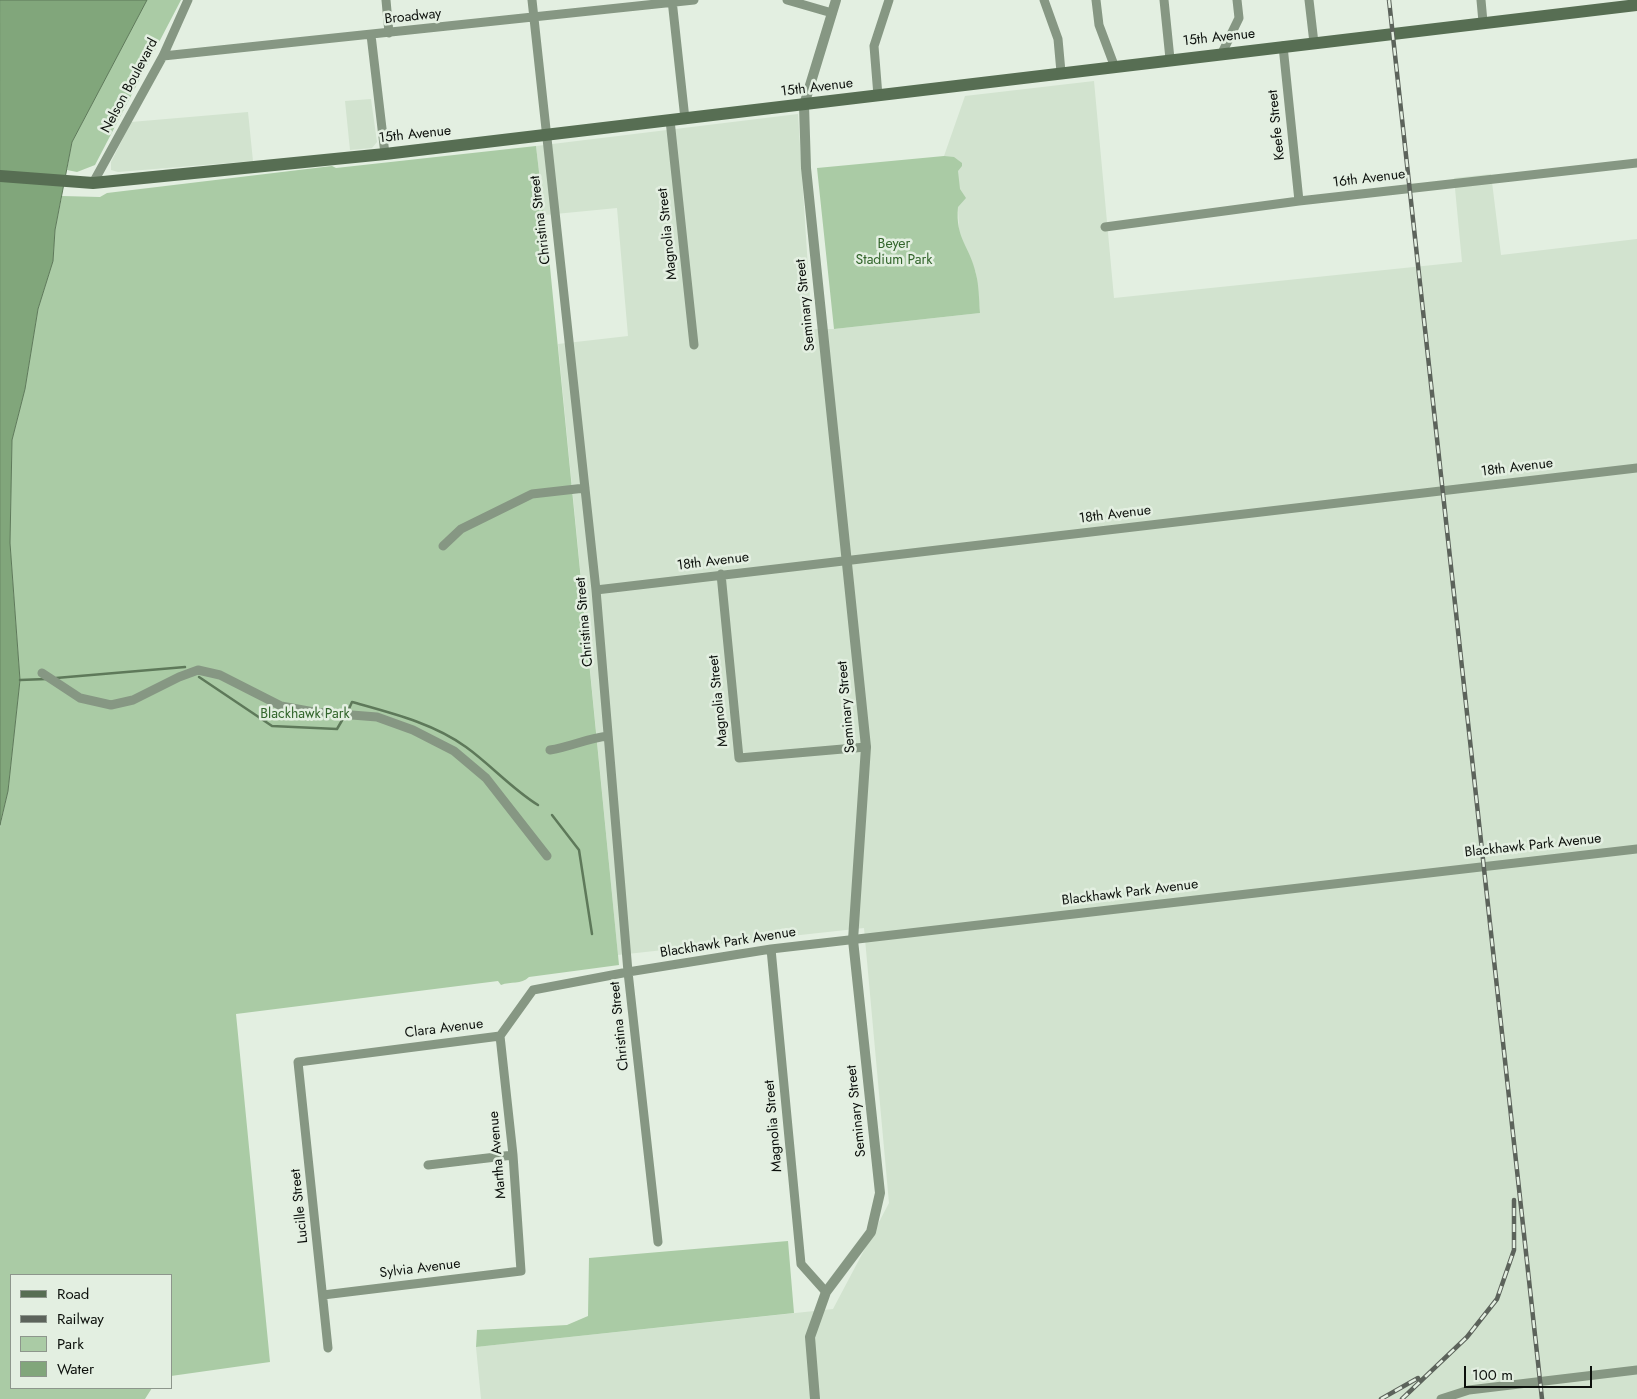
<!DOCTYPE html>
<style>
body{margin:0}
#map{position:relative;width:1637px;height:1399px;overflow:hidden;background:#e3efe1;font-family:Jost,sans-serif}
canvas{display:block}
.legend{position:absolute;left:10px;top:1274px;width:162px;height:115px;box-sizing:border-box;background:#e3efe1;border:1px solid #8d968c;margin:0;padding:6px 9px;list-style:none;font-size:15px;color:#0c100c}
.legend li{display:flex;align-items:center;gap:10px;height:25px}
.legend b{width:25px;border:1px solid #8d968c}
.scale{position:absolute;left:1464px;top:1366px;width:128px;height:22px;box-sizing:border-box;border:2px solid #0c100c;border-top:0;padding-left:6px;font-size:15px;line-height:18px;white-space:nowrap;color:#0c100c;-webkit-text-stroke:4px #e3efe1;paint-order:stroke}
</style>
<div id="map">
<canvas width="1637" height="1399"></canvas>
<ul class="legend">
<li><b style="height:6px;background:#576e53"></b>Road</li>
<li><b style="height:6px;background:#5c635b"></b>Railway</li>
<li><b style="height:14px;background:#aacba5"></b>Park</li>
<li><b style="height:14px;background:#81a67b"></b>Water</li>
</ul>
<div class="scale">100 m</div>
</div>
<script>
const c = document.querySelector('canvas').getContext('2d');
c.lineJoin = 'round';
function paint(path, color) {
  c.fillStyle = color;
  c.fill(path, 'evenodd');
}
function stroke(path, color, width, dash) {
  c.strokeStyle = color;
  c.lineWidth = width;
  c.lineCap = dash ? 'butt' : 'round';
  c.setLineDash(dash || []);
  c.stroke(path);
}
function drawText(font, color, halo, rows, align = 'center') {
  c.font = font + ' Jost,sans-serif';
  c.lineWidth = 5;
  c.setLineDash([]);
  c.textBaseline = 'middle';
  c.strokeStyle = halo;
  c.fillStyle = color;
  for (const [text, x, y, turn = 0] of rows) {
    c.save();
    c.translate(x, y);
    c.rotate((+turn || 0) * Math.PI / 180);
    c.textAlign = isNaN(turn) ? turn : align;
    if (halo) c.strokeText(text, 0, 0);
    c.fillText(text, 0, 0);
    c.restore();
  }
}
paint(new Path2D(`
 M1094,81L1114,298L1462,262L1454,178L1491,174L1501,255L1637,239V1399H481L476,1347L833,1309L889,1203L864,928L618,955L558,344L628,336L617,208L545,215L550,267L536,146L798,114L812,329H834L980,313L976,273L959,234L958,207L944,156L965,96Z
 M371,99L377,142L372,148L350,150L345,101Z
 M248,112L253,161L118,172L111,170V162L131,122Z`), '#d2e3cf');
paint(new Path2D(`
 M147,0H181L95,165L77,172L67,170L72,142Z
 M536,146L550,267L619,965L529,977C521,985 511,981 501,985L498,981L236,1014L270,1362L171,1376V1275H11V1388H152L145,1399H0V827L8,791L20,680L10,543L12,440L25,389L38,309L53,261L55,230L62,196L100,197L107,193L332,166L336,168Z
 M944,156L954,157L962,163V166L958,171L960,189L966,198L958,207C955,239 970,246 976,274C979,286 979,300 980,313L834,329L817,168Z
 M788,1241L794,1313L476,1347L477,1330L567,1325L588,1316L589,1258Z`), '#aacba5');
const water = new Path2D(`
 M0,0H147L72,142L55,230L53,261L38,309L25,389L12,440L10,543L20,680L8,791L0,825Z`);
paint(water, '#81a67b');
stroke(water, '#5e795a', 1);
stroke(new Path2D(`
 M199,677L272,726L337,729L344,717
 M56,678L185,667
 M20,680L46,679
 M347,713L352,702C391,713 433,723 466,747C491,765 512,789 538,805
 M552,815L579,850L592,934`), '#5e795a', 2.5);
stroke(new Path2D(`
 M386,0L389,33
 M532,0L596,590L628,972L658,1242
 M672,0L685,119
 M787,0L832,13
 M1044,0L1058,39L1061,72
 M1096,0L1099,25L1114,65
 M1164,0L1170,59
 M1309,0L1314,43
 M1481,0L1483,22
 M371,35L385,154
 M1283,46L1299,201
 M1222,53L1239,18L1237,0
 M163,56L694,0
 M878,96L874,46L889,0
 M670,120L694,345
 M93,183L163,56L188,0
 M1105,227L1299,201L1637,163
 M443,546L461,529L532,494L585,488
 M721,574L739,758L866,747
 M596,590L1637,468
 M42,673L80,698L111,705L133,700L179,677L198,670L220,675L281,706L314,712L377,717L413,730L454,751L486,778L547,856
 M550,750C570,747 588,738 608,736
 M771,949L801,1264L826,1292
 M428,1165L513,1155
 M323,1295L521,1271L513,1155L500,1036
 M328,1348L298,1062L500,1036L533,990L628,972L771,949L1637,849
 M1441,1399L1469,1390L1637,1370`), '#869783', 9);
stroke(new Path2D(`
 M815,1399L810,1337L826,1292L871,1232L880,1193L853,940L866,747L806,168L804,105L836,0`), '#869783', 10);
stroke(new Path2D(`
 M0,176L93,183L385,154L1637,5`), '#576e53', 12);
const rail = new Path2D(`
 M1389,0L1542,1399
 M1381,1399L1418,1378
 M1402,1399L1467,1337L1497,1299L1514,1250V1200`);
stroke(rail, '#5c635b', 4.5);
stroke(rail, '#e3efe1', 2.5, [8]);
drawText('14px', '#0c100c', '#e3efe1', [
 ["Broadway",413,17,-6],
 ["15th Avenue",1219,38,-6],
 ["Nelson Boulevard",130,86,-62],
 ["15th Avenue",817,88,-7],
 ["Keefe Street",1277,125,-96],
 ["15th Avenue",415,135,-6],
 ["16th Avenue",1369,179,-7],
 ["Christina Street",541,220,-97],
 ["Magnolia Street",668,234,-96],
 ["Seminary Street",806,305,-96],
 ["18th Avenue",1517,468,-7],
 ["18th Avenue",1115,515,-7],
 ["18th Avenue",713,562,-7],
 ["Christina Street",585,622,-95],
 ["Magnolia Street",719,701,-96],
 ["Seminary Street",847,707,-95],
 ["Blackhawk Park Avenue",1533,846,-6],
 ["Blackhawk Park Avenue",1130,893,-7],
 ["Blackhawk Park Avenue",728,943,-9],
 ["Christina Street",620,1026,-96],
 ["Clara Avenue",444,1029,-7],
 ["Seminary Street",857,1111,-96],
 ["Magnolia Street",774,1126,-95],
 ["Martha Avenue",498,1155,-95],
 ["Lucille Street",300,1206,-96],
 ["Sylvia Avenue",420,1269,-7]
]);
drawText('14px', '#32652b', '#e3efe1', [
 ["Beyer",894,245],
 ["Stadium Park",894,261],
 ["Blackhawk Park",305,715]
]);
</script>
